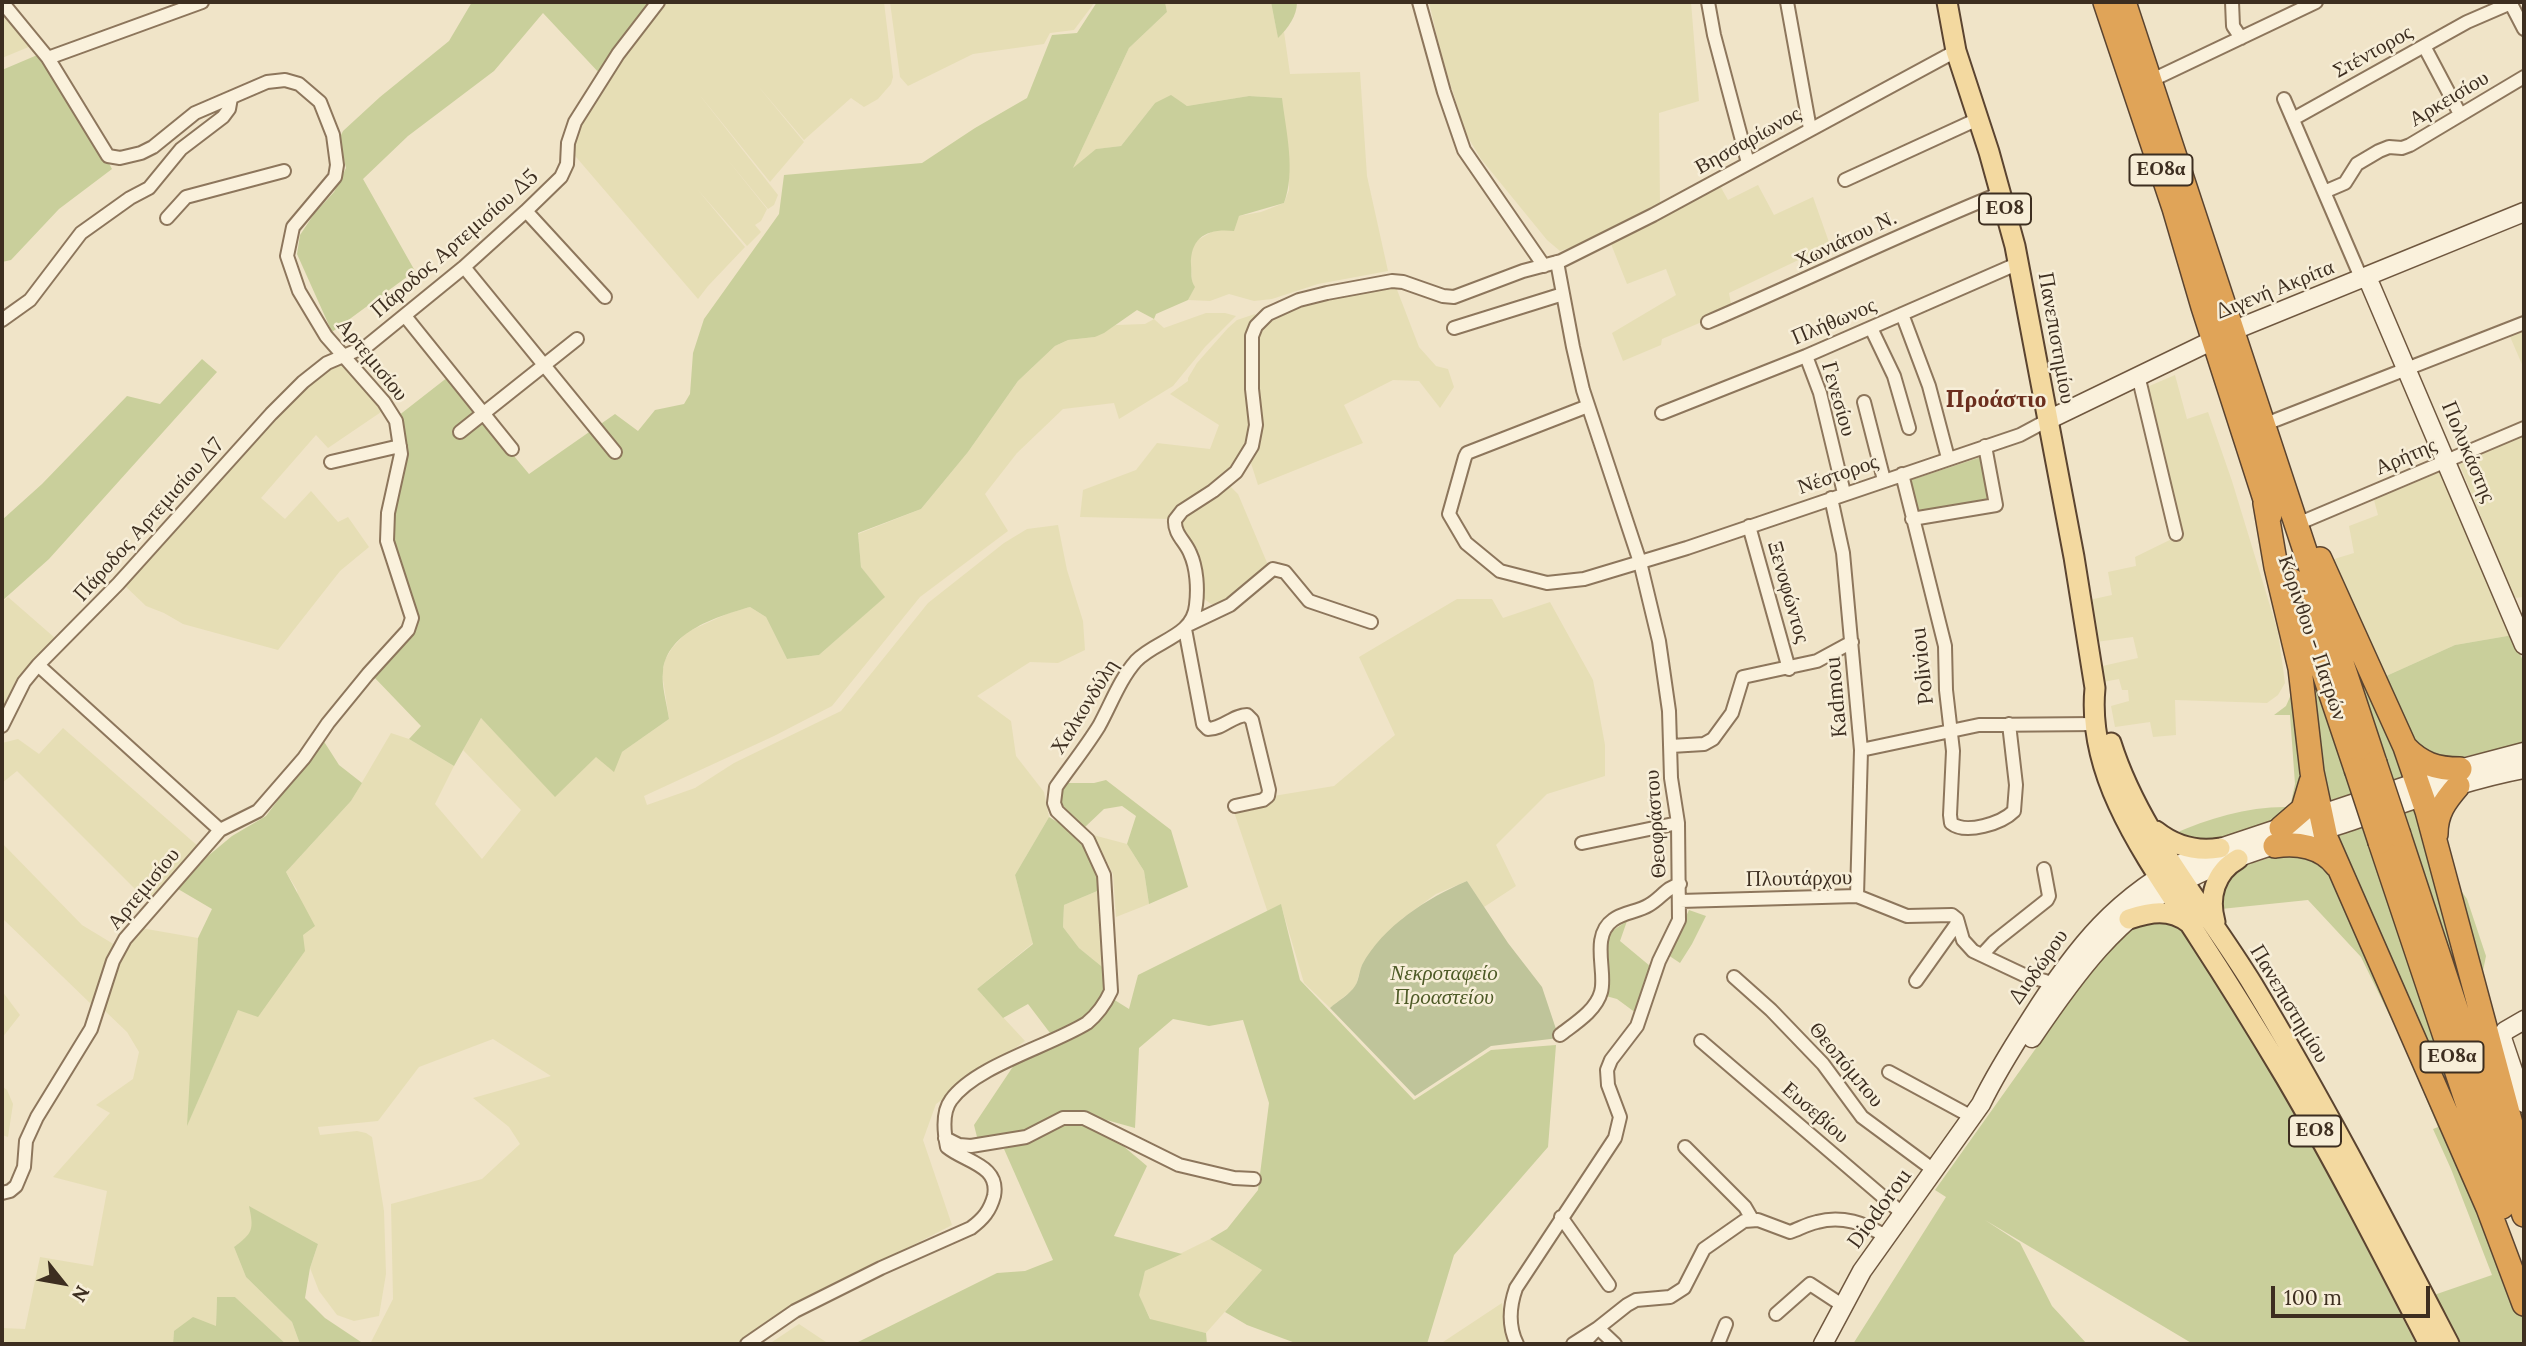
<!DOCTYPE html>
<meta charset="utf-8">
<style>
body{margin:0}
#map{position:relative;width:2526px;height:1346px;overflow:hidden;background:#f0e4c8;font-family:Lora,serif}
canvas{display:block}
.frame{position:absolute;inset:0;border:4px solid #3d2e20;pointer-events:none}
.north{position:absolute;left:28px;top:1248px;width:70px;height:70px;-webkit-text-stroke:5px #f7eed8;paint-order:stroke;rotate:121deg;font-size:19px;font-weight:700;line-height:28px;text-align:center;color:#3d2e20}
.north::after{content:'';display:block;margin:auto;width:24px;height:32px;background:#3d2e20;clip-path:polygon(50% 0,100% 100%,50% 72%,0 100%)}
.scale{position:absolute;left:2271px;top:1286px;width:159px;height:32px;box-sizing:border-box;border:4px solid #3d2e20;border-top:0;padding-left:9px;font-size:21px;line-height:24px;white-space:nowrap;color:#3d2e20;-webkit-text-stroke:5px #f7eed8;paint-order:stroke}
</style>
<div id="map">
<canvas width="2526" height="1346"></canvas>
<div class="frame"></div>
<div class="north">N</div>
<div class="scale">100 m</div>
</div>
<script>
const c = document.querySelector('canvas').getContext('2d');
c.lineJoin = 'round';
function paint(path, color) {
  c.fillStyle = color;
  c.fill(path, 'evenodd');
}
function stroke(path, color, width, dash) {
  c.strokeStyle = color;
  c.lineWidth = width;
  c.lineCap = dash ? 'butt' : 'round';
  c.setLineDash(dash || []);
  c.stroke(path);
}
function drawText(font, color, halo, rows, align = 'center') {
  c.font = font + ' Lora,serif';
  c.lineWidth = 5;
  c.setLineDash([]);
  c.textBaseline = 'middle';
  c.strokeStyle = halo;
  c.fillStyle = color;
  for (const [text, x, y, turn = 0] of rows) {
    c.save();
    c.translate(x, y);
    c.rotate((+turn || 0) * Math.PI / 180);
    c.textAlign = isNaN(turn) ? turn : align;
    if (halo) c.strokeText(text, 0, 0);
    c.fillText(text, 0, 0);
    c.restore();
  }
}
paint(new Path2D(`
 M662,2H884L893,77L891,84L878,99L864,107L851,98L804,140L758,86L804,142L770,182L698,93L778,195L774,205L768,209L727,159L767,209L761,221L755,225L761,232L747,246L698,190L745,247L708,286L698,299L570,150L578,123L605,80Z
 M890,2H1095L1074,30L1050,33L1044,44L973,54L908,86L900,77Z
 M1165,2H1271L1278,37L1284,32L1290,74L1360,72L1367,176L1388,271L1318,284L1272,299L1254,301L1229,294L1210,301L1188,300L1194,287L1192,283L1190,251L1196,241L1239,216L1261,212L1284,203L1289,190L1288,153L1281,98L1249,96L1187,106L1179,102L1155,103L1121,146L1097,149L1072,170L1129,48L1167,12Z
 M1429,2H1691L1699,101L1659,113L1660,205L1576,246L1560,251L1547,240L1481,159L1466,134L1441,54Z
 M2,10L31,46L2,58Z
 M1719,184L1728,200L1758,185L1774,215L1813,197L1830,245L1729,293L1732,309L1662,339L1661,345L1623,361L1612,333L1676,295L1666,269L1627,284L1611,244Z
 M1392,285L1396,287L1419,347L1436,366L1448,369L1454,387L1440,408L1419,381L1393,380L1344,405L1363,443L1258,485L1249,457L1256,392L1257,329L1284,308Z
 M1206,313H1225L1236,316L1205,347L1173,386L1119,419L1114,403L1063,409L1017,453L985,494L1008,531L920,597L832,706L774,736L644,796L647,805L695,788L734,763L841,711L928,603L1004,543L1027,529L1058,525L1067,570L1083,621L1085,650L1058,663L1030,662L977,696L1011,721L1016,756L1044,792L1049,817L1015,875L1033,943L977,989L1025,1041L936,1104L923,1140L952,1225L793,1307L739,1344H370L393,1299L391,1204L482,1179L520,1144L509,1127L473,1098L551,1076L493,1039L419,1067L378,1121L318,1127L320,1135L357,1131L366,1133L372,1137L384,1211L386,1274L379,1316L354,1321L337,1315L319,1291L310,1268L318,1244L250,1207L253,1226L248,1237L234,1247L246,1277L292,1322L300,1344H286L235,1297L217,1298L216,1326L174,1331L173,1344H2V1328L25,1329L40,1257L93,1266L107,1191L53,1177L110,1113L96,1105L133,1079L139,1052L127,1032L104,1010L116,970L128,946L141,928L198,938L188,1123L238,1010L303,935L297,890L286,872L351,801L391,733L409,739L454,766L435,804L482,859L521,810L463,750L481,718L555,796L596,756L622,752L669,719L662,673L665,660L672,648L687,632L729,613L750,607L766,617L787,659L819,655L884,597L861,567L858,534L921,509L968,452L1018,381L1055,346L1068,340L1095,337L1116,325L1145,324L1154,319L1164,328Z
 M1255,314L1256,316L1249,322L1245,356V391L1250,420L1248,439L1239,459L1222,478L1183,502L1171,519L1080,517L1083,490L1136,470L1157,443L1210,449L1219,425L1170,394L1188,381V378L1197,363L1228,328L1237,320Z
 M2524,325V369L2508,332Z
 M337,359L384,410L328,448L316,435L261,498L285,519L311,491L338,522L348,517L369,547L340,571L278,650L183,624L164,613L146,606L123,584L307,382Z
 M2175,375L2187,419L2208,412L2232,481L2278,632L2285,683L2278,695L2267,703L2175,700L2176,735L2153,737L2150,722L2115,727L2111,706L2129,701L2128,690H2122L2119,679L2103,682L2098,667L2138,658L2133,637L2096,642L2089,600L2112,595L2108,572L2136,566L2135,557L2180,535L2147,387Z
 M2524,435V597L2514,598L2459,463Z
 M2444,470L2513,635L2455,645L2384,677L2331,560L2354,553L2349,526L2378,515L2374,500Z
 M1228,484L1238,494L1268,565L1219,604H1211L1199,595L1181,532V514Z
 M8,597L55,638L38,654L15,685L2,721V602Z
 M1457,599H1492L1503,618L1550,602L1593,680L1605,745V776L1547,794L1496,845L1516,886L1484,907L1467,881L1436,894L1403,918L1362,965L1355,988L1330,1008L1304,983L1281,905L1268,913L1231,803L1334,786L1395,735L1359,657Z
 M63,728L199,847L150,904L17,771L2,783V743L18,739L39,754Z
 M1093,835L1127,844L1144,871L1149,904L1116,917L1113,874Z
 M2,843L82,925L115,945L92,1005L2,918Z
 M1102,889L1106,970L1079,948L1063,927L1064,905Z
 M2,991L20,1015L2,1038Z
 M2,1086L7,1090L13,1104L8,1137L2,1135Z
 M1210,1239L1262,1270L1206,1333L1151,1320L1138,1295L1145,1271Z
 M1502,1303L1504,1319L1512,1344H1440Z
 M799,1324L829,1344H769Z`), '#e6deb5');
paint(new Path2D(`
 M472,2H650L601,75L543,13L494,71L408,136L363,179L415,271L332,332L297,254L300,235L314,214L334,192L346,168L339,139L343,131L380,97L449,41Z
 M1097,2H1165L1167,12L1129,48L1073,168L1096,149L1121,146L1155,103L1171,95L1187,106L1249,96L1282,98C1286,132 1296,171 1284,203L1239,216L1234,231C1208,228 1190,237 1191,265C1192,273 1190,280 1195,287L1188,300L1156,314L1154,319L1137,310L1104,333L1095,337L1068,340L1055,346L1018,381L968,452L921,509L858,533L861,567L885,597L819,655L787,659L766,617L750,607C719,616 667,631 663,671C661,685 667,704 669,719L622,752L614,772L596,757L555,797L481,718L454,766L409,739L421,726L373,676L413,627L392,545L398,416L448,377L529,474L615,414L638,431L655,410L684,404L690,394L693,353L704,319L779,214L784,175L922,163L975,128L1027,98L1052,35L1077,33Z
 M1271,2H1297C1297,16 1288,28 1278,38Z
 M42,53L91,130L112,169L59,209L11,260L2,262V70Z
 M202,359L217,372L49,559L2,601V520L42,484L127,396L160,404Z
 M1984,456L1992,501L1917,513L1911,480Z
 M2325,583L2409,776L2390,781Z
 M2296,617L2354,793L2328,801Z
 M2513,635L2524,664V743L2450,760L2417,748L2384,677L2455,645Z
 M2293,690L2306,776L2295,808L2267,825L2217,840L2205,842L2173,834C2210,818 2249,806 2290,807L2295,784L2290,715H2274L2286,706Z
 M323,740L339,765L362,783L351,801L286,872L315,926L303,935L305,951L258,1017L238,1010L187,1126L198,938L212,909L178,889L208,856L232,836L266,816Z
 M1106,780L1171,830L1188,887L1149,904L1144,871L1127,844L1136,816L1122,806L1104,809L1085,827L1060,803L1062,783H1094Z
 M2420,804L2505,1123L2400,811Z
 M1049,817L1079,835L1093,859L1102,889L1064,905L1063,927L1079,948L1106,970C1109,1011 1082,1020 1050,1033L1028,1004L1003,1018L977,989L1033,944L1015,875Z
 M2364,823L2478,1163L2330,835Z
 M2292,851L2327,867L2510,1275L2524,1319V1344H2460L2434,1295L2492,1275L2451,1169L2433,1129L2438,1127L2402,1041L2361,957L2308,900L2221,909L2220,889L2239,867Z
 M2452,878L2467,899L2486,956L2482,976L2497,1033L2524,1116V1157Z
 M1281,904L1300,980L1414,1100L1491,1050L1556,1045L1548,1147L1454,1255L1427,1344H1298L1247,1325L1225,1312L1262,1270L1210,1239L1227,1229L1258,1190L1269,1103L1243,1020L1209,1026L1173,1019L1139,1048L1135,1128L1078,1112L1023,1134L978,1141L974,1125L1016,1062L1113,999L1129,1009L1138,975Z
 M1689,910L1706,916L1692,944L1680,963L1668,955Z
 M2152,915L2179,927L2194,946L2298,1115L2416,1344H2193L1985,1220L2020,1243L2052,1306L2087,1344H1853L1946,1197L1935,1190L2113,940Z
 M1627,921L1620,941L1650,966L1636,1013L1617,999L1606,996V945L1609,933Z
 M1059,1124H1097L1147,1166L1114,1236L1182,1254L1145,1271L1139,1295L1150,1319L1206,1333L1207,1344H854L997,1273L1025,1271L1053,1260L1004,1149Z
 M249,1206L318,1244L310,1268L305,1298L325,1318L364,1344H300L292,1322L246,1277L234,1247C253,1233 254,1230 249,1206Z
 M217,1297H235L286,1344H173L174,1331L193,1317L216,1326Z`), '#c9cf9b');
paint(new Path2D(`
 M1467,881L1508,943L1542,987L1559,1038L1491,1046L1415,1096L1330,1008C1338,1001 1350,994 1355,986C1359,980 1359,972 1362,965C1383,926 1427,898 1467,881Z`), '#bfc49a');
const street = new Path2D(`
 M1419,2L1444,92L1464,150L1544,266
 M1708,2L1714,35L1748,163
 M1787,2L1810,129
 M2232,2L2233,26L2241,38
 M2510,2L2524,29
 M2424,46L2460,114
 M48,58L202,2
 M2150,81L2316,2
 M2284,99L2362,280
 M2293,119L2467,22L2511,3
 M1845,180L1978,119
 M2324,192L2345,183L2357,164L2379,151L2389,147L2402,148L2410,145L2524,77
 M526,211L605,297
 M167,218L186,197L284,171
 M464,267L615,452
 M1902,314L1929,386L1948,458
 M405,316L512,449
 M2,320L30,300L81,233L130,198L149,188L181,149L223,117L229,109L231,98
 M1708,322C1806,280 1902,233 2001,193
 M1454,328L1563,294
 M1871,328L1894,376L1909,428
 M1806,356L1820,393L1844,493
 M2138,375L2176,534
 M1864,402L1884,480
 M1588,406L1467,453L1465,457L1449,514L1466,543L1500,571L1547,583L1584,579L1687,548L2020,435L2048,420
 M1662,413L1806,356L2019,263
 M2263,425L2524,323
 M460,432L577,339
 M331,462L400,446
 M1902,474L1945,646L1946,690L1953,751L1950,815L1951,823C1966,835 2002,823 2014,811L2016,785L2009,724
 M1831,498L1843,553L1861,750L1857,896
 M1912,519L1996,505L1985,446
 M2302,522L2524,428
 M1749,526L1789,669
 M1190,624L1230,605L1273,569L1285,572L1309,601L1371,622
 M1185,629L1203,724L1208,729C1223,729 1233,715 1247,715L1252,720L1269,790L1268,796L1263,800L1235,806
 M38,665L220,830
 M2,726L24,682L38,665L118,584L271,414L303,382L327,363L367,346L464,267L526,211L561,177L567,164L568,143L575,122L618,54L658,2
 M1671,746L1704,744L1713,739L1732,713L1743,677L1817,661L1852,642
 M1861,750L1979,725L2096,724
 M1582,843L1678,823
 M1680,901L1857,896L1907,916L1952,915L1957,919L1963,940L1973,951L2024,975L2059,985
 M1982,955L1994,942L2047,900L2049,896L2044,869
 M1734,977L1771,1010L1823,1064L1862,1117L1935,1171
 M1916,981L1958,922
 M1560,1035C1574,1024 1596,1011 1601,992C1607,973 1590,936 1613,920C1623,912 1638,912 1649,905C1660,899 1667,887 1680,884
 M1701,1041L1903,1214
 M1889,1072L1972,1117
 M945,1138L959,1145L971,1146L1026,1137L1063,1118H1084L1179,1165L1234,1178L1254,1179
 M1685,1147L1745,1207L1752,1219
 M2,1193L10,1191L16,1186L24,1167L26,1141L37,1117L91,1029L113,961L125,939L220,830L258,811L304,758L328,723L368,674L408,630L412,618L387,541L388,513L401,454L396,421L384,402L326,336L299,291L287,256L293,227L335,177L337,165L333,135L320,102L299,84L285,80L267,82L195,113L153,147L141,153L120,158L108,156L48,58L2,2
 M1561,1217L1609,1285
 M1776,1314L1810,1284L1842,1305
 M747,1344L795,1311L881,1268L971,1228C983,1219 990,1211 994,1196C1000,1165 965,1162 947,1147C944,1132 942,1112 951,1100C975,1066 1050,1046 1087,1023C1098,1014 1105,1004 1111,991L1104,875L1088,840L1057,811L1054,803L1056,787C1070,767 1086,747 1099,726C1111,704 1120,679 1136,661C1156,640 1193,637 1196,605C1198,589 1197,568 1190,553C1185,541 1174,534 1175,520L1182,511L1213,491L1236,472L1252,446L1256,425L1252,389V336L1256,326L1268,314L1299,300L1327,293L1392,281L1403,282L1443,296L1454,297L1523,271L1561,261L1653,215L1956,51
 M1517,1344C1508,1326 1509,1308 1516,1288L1615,1138L1620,1117L1608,1085L1607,1070L1611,1060L1637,1026L1659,961L1679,920L1678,823L1671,778L1669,711L1659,641L1640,562L1583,390L1573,347L1557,262
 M1573,1344L1598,1328L1615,1344
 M1583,1344L1598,1328L1627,1305L1636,1300L1670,1297L1684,1288L1704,1249L1744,1221L1758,1220L1790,1232C1799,1229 1807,1224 1817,1222C1841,1215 1866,1223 1886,1237
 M1718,1344L1726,1324`);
const secondary = new Path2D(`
 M2367,277L2524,645
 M2048,420L2232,331L2524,212
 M2524,1020L2505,1031L2502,1038L2524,1103
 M2032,1038C2074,976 2118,914 2186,880C2238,853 2297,839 2351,821C2408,802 2465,780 2524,769
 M1823,1344L1862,1271L1981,1104C1995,1075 2012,1048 2030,1020C2076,947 2116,896 2196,856L2448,772L2524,752`);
const primary = new Path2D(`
 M1947,2L1956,51L1989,152L2015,246L2074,557L2095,688C2086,781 2152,865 2199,938C2229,984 2258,1031 2286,1078C2337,1165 2383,1255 2429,1344
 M2111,743C2139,832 2204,905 2253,985C2323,1101 2386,1223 2449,1344
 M2156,831C2175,846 2196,852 2220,848
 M2129,919C2150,912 2170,908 2189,923
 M2215,922C2208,897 2215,872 2238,859`);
const highway = new Path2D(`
 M2105,2L2174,208L2203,307L2270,515
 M2124,2L2375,763
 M2265,503L2276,567L2300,668L2312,772L2326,838L2488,1208L2524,1304
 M2320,559L2405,747L2427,811L2524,1172
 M2293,581L2356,769
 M2405,747C2421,764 2437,769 2460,769
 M2281,828L2303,809L2311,782
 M2436,834C2436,813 2445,801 2458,786
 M2399,835L2524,1215
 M2380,842L2502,1207
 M2275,846C2297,842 2322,847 2336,865`);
stroke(street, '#8d765c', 16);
stroke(secondary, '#6f573f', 21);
stroke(primary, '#5b4430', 23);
stroke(highway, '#5b4430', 26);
stroke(street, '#faf1dc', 12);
stroke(secondary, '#faf1dc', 18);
stroke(primary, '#f3d9a0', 19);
stroke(highway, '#e0a458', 23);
const highwayBridge = new Path2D(`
 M2375,763L2399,835
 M2356,769L2380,842`);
stroke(highwayBridge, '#5b4430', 26, []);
stroke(highwayBridge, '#e0a458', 23);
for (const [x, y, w] of [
 [2161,170,63],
 [2005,209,52],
 [2452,1057,63],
 [2315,1131,52]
]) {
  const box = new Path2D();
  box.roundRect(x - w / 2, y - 15.5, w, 31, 5);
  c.fillStyle = '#f7eed8';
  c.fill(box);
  stroke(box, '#3d2e20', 2);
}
drawText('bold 19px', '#3d2e20', null, [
 ["ΕΟ8α",2161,170],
 ["ΕΟ8",2005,209],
 ["ΕΟ8α",2452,1057],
 ["ΕΟ8",2315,1131]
]);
drawText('21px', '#3d2e20', '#f7eed8', [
 ["Στέντορος",2373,52,-29],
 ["Αρκεισίου",2449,99,-31],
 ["Βησσαρίωνος",1748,141,-29],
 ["Χωνιάτου Ν.",1846,240,-25],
 ["Πάροδος Αρτεμισίου Δ5",455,244,-41],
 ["Διγενή Ακρίτα",2275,290,-22],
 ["Πλήθωνος",1834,322,-23],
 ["Πανεπιστημίου",2056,338,80],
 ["Αρτεμισίου",372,360,51],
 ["Γενεσίου",1838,399,74],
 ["Πολυκάστης",2468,452,67],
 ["Αρήτης",2406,457,-23],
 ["Νέστορος",1838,475,-19],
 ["Πάροδος Αρτεμισίου Δ7",149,520,-48],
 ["Ξενοφώντος",1788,592,74],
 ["Κορίνθου - Πατρών",2312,638,71],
 ["Poliviou",1923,666,-96],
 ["Kadmou",1837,697,-95],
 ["Χαλκονδύλη",1085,707,-58],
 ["Θεοφράστου",1656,824,-94],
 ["Πλουτάρχου",1799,879,-1],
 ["Αρτεμισίου",144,889,-50],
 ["Διοδώρου",2039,967,-55],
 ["Πανεπιστημίου",2289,1004,59],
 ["Θεοπόμπου",1846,1065,50],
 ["Ευσεβίου",1815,1113,41],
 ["Diodorou",1880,1209,-54]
]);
drawText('italic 21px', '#4d5a26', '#f7eed8', [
 ["Νεκροταφείο",1444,974],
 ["Προαστείου",1444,998]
]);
drawText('bold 24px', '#6b2e1e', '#f7eed8', [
 ["Προάστιο",1996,400]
]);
</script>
